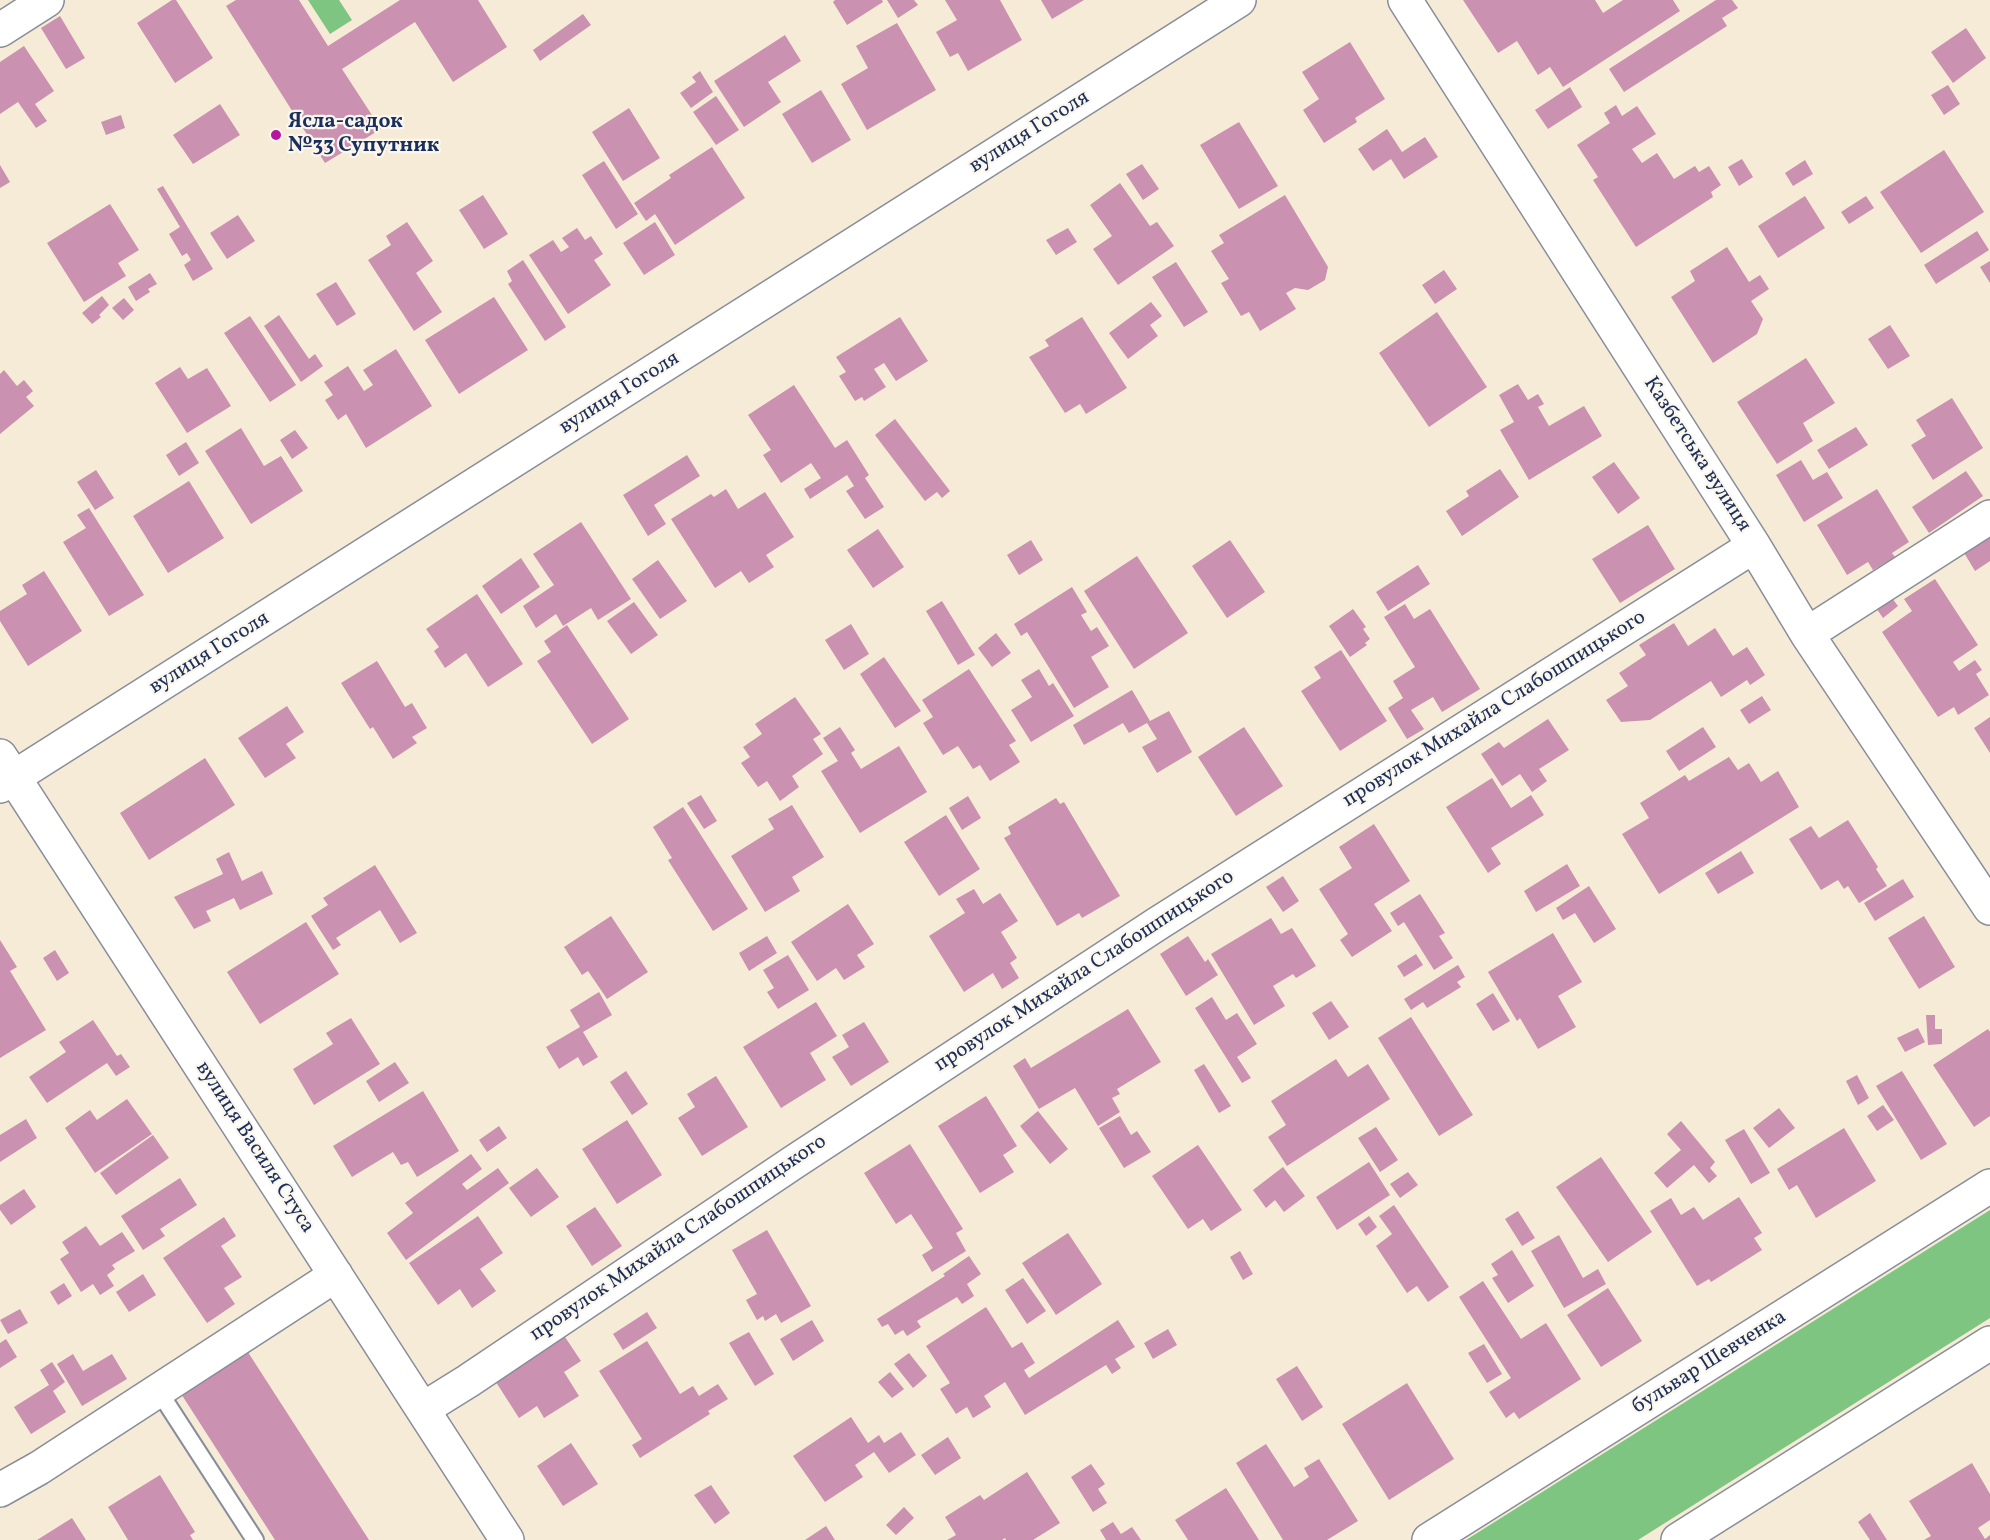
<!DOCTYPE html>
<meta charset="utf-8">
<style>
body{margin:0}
canvas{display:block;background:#f6ebd6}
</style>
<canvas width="1990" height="1540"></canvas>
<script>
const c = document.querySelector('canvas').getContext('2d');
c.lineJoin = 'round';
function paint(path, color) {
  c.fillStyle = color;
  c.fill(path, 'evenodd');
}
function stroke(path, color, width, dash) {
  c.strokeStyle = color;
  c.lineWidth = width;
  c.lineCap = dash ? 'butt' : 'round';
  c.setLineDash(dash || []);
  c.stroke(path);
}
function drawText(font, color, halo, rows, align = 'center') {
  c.font = font + ' Vollkorn,serif';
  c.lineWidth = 4.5;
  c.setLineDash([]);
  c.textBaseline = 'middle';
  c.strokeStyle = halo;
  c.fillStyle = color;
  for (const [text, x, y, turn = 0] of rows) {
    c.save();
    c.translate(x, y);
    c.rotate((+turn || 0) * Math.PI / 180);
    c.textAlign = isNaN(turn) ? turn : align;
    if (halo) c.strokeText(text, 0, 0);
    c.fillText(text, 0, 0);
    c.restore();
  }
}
paint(new Path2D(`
 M308,0H339L352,20L330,34Z
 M1990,1210V1318L1638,1540H1466Z`), '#7ec582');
paint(new Path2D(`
 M172,0H176L213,58L175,83L137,23Z
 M236,0H299L328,46L400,0H478L507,47L453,82L415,22L342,69L381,129L325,163L226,6Z
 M835,0H882L883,2L847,25L833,2Z
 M887,0H914L918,5L898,18Z
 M945,0H1000L1022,40L968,71L958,53L950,57L936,32L957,20Z
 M1041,0H1084L1052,19Z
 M1463,0H1595L1603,13L1623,0H1673L1680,11L1563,87L1550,67L1538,75L1517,41L1498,53Z
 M1716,0H1732L1738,8L1722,18L1727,26L1624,92L1609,69Z
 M583,14L591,25L540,61L533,50Z
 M60,16L85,58L66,69L41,28Z
 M897,23L936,90L867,130L841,84L868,68L856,46Z
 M1966,28L1986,58L1953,83L1931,52Z
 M785,35L801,61L768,82L781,102L744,127L714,81Z
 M1350,42L1385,99L1355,118L1357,122L1324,143L1303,110L1319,99L1302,72Z
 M24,46L54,91L35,104L47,121L36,128L18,102L0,114V62Z
 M700,71L713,92L691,108L680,93L696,82L692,77Z
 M1948,85L1960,104L1944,115L1931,95Z
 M1570,87L1582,107L1548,129L1535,110Z
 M821,90L851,140L812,163L782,114Z
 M716,96L739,130L716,145L693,112Z
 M220,104L240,135L193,164L173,135Z
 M1616,105L1622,116L1637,106L1656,134L1632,149L1642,163L1657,153L1674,179L1695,166L1699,172L1709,166L1721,185L1711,192L1713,197L1636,247L1593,180L1598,177L1577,145L1610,123L1604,113Z
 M629,108L660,158L623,181L592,132Z
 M121,115L125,128L106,135L101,122Z
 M1239,122L1278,186L1239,209L1200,145Z
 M1387,129L1402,152L1425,137L1438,157L1404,179L1391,159L1373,171L1358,149Z
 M712,147L745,198L675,245L655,214L646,221L634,203L671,178L669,175Z
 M1944,150L1984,212L1921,253L1880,192Z
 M1742,159L1753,177L1739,186L1728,167Z
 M1805,160L1813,174L1793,186L1785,173Z
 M604,161L638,214L616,229L582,175Z
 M1142,164L1159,189L1143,200L1126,174Z
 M0,165L10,182L0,188Z
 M1120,183L1150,226L1157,222L1174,246L1118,285L1093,249L1112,236L1090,205Z
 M163,186L213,269L193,281L184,265L191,260L187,253L182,256L169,234L180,227L157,189Z
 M483,195L508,234L484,249L459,210Z
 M1285,195L1328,267L1325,280L1308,290L1295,288L1286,293L1296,309L1260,331L1249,312L1241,316L1221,283L1229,279L1211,251L1224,243L1219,235Z
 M1805,196L1825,228L1778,258L1758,226Z
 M1866,196L1874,208L1849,224L1841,212Z
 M110,204L139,250L118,263L126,276L84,302L47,243Z
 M238,215L255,241L227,259L210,233Z
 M407,222L433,261L416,273L442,312L414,331L368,260L391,245L386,236Z
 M655,222L675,255L644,275L623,243Z
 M577,228L585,240L591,236L603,254L594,260L611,285L568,314L529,255L553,240L561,252L569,247L562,238Z
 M1068,228L1077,242L1056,255L1046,240Z
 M1977,231L1989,250L1936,284L1924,265Z
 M1727,247L1749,282L1760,275L1769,289L1751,301L1763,319L1757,334L1713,363L1671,297L1695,281L1690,271Z
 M523,260L566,327L545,341L508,284L512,281L507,271Z
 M1990,261V283L1980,267Z
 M1176,262L1208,312L1184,327L1152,277Z
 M1444,270L1457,289L1435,304L1422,285Z
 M150,273L157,284L148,289L150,292L136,301L128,287Z
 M336,282L356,314L337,326L316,294Z
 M102,296L109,305L99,315L101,317L92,324L82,313Z
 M494,297L528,350L459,394L425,340Z
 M124,298L134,310L123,320L112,308Z
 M1151,302L1162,316L1150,325L1158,336L1128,359L1109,333Z
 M1437,312L1487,387L1429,427L1379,353Z
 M279,315L309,359L315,354L323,366L301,382L264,326Z
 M250,316L296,385L270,402L224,333Z
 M900,317L928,361L896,381L884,363L874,369L886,387L864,401L862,397L855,401L839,376L846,372L836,357Z
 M1082,317L1127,388L1086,414L1080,404L1065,413L1029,357L1049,346L1045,340Z
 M1890,325L1910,356L1888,369L1868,339Z
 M396,349L432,406L366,448L346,414L338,420L325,400L333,395L324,382L348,366L364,391L373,385L363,370Z
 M1806,358L1835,403L1803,423L1813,441L1777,464L1737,402Z
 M180,367L188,379L207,368L231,406L187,433L155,383Z
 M4,370L17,386L24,380L33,391L26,397L34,406L0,434V374Z
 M1518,384L1528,400L1538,394L1544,404L1538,407L1549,426L1584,406L1602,436L1529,480L1500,430L1514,422L1499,395Z
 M794,385L835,448L847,440L869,475L865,478L884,507L865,519L846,491L854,486L847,475L810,499L804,489L821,478L811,463L781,483L763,455L771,450L748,415Z
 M1952,398L1983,448L1933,480L1911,445L1926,436L1916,420Z
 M895,419L950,491L942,498L937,492L925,501L875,435Z
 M1856,427L1868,445L1829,469L1817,450Z
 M241,428L264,466L281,456L303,491L251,524L205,451Z
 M295,430L308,448L292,459L280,440Z
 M186,442L199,463L179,476L166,455Z
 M687,455L700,476L654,505L666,524L648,536L623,495Z
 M1801,460L1813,480L1827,472L1843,498L1804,522L1776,475Z
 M1614,462L1640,498L1618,514L1592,477Z
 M1500,469L1519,497L1462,536L1446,511L1469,496L1466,491Z
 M96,470L114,498L95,510L77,482Z
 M1966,471L1983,496L1929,533L1912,507Z
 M189,481L224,538L168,573L133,516Z
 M726,489L738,509L765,492L794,537L766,555L774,567L749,583L741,571L715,588L671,519L711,494L714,497Z
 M1877,489L1909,542L1892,553L1895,557L1873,570L1868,562L1847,575L1817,525Z
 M89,508L144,595L109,616L63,542L86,528L77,515Z
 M581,522L631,599L598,620L591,608L563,626L556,614L536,628L523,606L554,585L533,554Z
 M1648,525L1675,569L1620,603L1592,559Z
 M878,529L904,567L873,588L847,550Z
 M1990,534V561L1975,571L1963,551Z
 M1031,540L1043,560L1019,575L1007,555Z
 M1230,540L1265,592L1227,618L1192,566Z
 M1137,556L1188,633L1134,669L1084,591Z
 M521,558L540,587L501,614L482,586Z
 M658,560L687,601L660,619L632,579Z
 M1418,565L1430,584L1388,611L1376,592Z
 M44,571L82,631L28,666L0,621V611L27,594L22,585Z
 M1935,579L1978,645L1953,662L1959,671L1975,660L1982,670L1976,674L1989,695L1958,715L1954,707L1938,717L1882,632L1912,611L1904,599Z
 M1072,587L1087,612L1081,615L1091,631L1097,627L1109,646L1091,657L1109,687L1074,708L1027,632L1021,636L1014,624Z
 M477,594L523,664L488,687L466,653L445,668L434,651L439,647L426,629Z
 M1889,594L1898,606L1883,618L1874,605Z
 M942,601L975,655L958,665L926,611Z
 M634,602L658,635L631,654L607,621Z
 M1405,604L1414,619L1430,609L1480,689L1442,712L1433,697L1411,710L1424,729L1407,739L1388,708L1403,698L1393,681L1415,667L1384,617Z
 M1353,609L1366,627L1363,629L1370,639L1365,643L1367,645L1350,657L1329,626Z
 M1674,623L1688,646L1715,628L1733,656L1747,647L1765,675L1750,685L1747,680L1721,697L1711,681L1650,720L1621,722L1606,700L1628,686L1619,673L1646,655L1639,645Z
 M851,624L869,654L844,670L825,640Z
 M567,625L629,719L592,744L537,661L551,652L544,641Z
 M996,633L1011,653L992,667L978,648Z
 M1341,650L1387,721L1340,751L1301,691L1321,678L1314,667Z
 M884,657L921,711L895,728L860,674Z
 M377,661L405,707L412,703L427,728L412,737L417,743L393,759L373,727L370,729L341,683Z
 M969,669L1016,741L1009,745L1020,762L990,781L980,765L973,769L958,746L943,755L923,723L933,717L922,700Z
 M1039,669L1049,686L1053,683L1074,716L1031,742L1011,710L1032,697L1021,680Z
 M1132,690L1150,721L1169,711L1192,752L1157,773L1142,747L1157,739L1147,723L1129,733L1123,723L1084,745L1073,725Z
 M1762,696L1771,710L1749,724L1740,710Z
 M795,697L821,734L813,739L823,754L792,776L799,787L780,801L767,781L758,787L741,763L750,757L743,747L762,734L755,724Z
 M287,706L304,732L286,744L296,758L265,778L238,738Z
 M1990,717V753L1974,728Z
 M1548,719L1569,750L1539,769L1547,781L1532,792L1520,774L1502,786L1481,754L1499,742L1504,748Z
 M840,727L855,750L851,753L861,769L899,746L927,792L860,833L821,771L838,761L823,738Z
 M1244,727L1283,786L1236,816L1198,757Z
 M1703,727L1716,747L1679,771L1666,751Z
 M1729,757L1738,770L1749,763L1761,782L1778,771L1799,807L1659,894L1622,834L1649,818L1640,803L1685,775L1689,781Z
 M205,758L235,805L149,860L120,813Z
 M1492,778L1511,808L1531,795L1544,815L1491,848L1501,864L1488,873L1446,807Z
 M701,795L717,821L704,829L687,803Z
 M968,796L981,818L962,830L949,808Z
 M1056,798L1060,804L1064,802L1120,896L1082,918L1079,913L1057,926L1004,838L1011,834L1008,827Z
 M792,805L824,857L792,877L800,891L765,912L731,856L774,829L768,819Z
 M683,807L748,909L713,931L668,860L672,858L653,827Z
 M946,815L980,869L939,896L904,842Z
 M1848,820L1878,867L1876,869L1887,886L1859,903L1848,886L1844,889L1838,880L1821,890L1789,839L1811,826L1819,838Z
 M1374,824L1410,881L1374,904L1392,931L1352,957L1340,940L1348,934L1319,889L1352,868L1339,847Z
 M1741,851L1754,873L1718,894L1705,873Z
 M229,852L242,881L262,871L273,894L240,910L234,898L206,911L211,921L194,929L174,897L223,874L216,859Z
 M1567,864L1580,886L1536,912L1524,891Z
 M375,865L417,933L400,943L380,910L336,938L341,945L333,950L311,916L328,905L323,898Z
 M1283,876L1299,901L1283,912L1266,887Z
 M1903,879L1914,897L1875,921L1864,903Z
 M1589,886L1616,929L1594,943L1575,913L1563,920L1556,908Z
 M974,889L983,904L1000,893L1018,921L1001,932L1017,958L1010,963L1019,978L1002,989L993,973L964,992L929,936L965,913L956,899Z
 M1420,894L1445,933L1439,936L1453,958L1434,970L1404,922L1398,926L1390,913Z
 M848,904L874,944L857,955L865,967L844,980L836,968L817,981L791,942Z
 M611,916L648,972L607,999L588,971L582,975L564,947Z
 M1924,916L1955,967L1919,989L1888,938Z
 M1271,918L1281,934L1292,928L1316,966L1296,978L1293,974L1273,986L1285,1006L1254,1025L1211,954Z
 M306,922L339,974L260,1024L227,972Z
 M1553,933L1582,982L1558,996L1576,1027L1538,1049L1520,1018L1517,1021L1488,972Z
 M767,936L777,953L749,971L739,953Z
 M1188,936L1205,962L1208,959L1218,975L1186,996L1160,954Z
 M0,940L17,967L10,971L46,1030L0,1058Z
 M55,950L69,973L57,981L43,958Z
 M1416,954L1423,965L1404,977L1397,966Z
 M788,955L809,990L778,1009L767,992L774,988L763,970Z
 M1458,965L1465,977L1457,982L1461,987L1427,1008L1423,1002L1411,1010L1404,999Z
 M599,992L612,1015L583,1032L598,1057L583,1066L578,1057L559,1069L546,1047L580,1027L570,1010Z
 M1493,993L1510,1021L1493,1031L1476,1004Z
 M1212,997L1226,1020L1237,1013L1257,1044L1237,1057L1251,1078L1242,1083L1195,1008Z
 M1331,1001L1349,1027L1329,1040L1312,1013Z
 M816,1002L837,1036L810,1053L826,1080L781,1108L743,1047Z
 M1128,1009L1161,1062L1117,1089L1120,1094L1112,1098L1120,1112L1098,1126L1075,1088L1039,1109L1013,1066L1025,1058L1031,1068Z
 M1926,1015H1935V1029H1942V1044L1928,1045Z
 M1411,1017L1473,1115L1439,1136L1378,1038Z
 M351,1018L380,1064L314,1105L293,1069L333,1044L326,1033Z
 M93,1020L117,1056L121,1054L130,1067L116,1076L107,1063L47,1103L29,1077L66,1052L59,1042Z
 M864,1022L889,1062L851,1086L832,1057L849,1047L842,1035Z
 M1918,1028L1925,1042L1905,1052L1897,1038Z
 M1988,1029L1990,1032V1116L1974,1127L1933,1065Z
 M1336,1059L1348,1077L1368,1064L1390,1099L1287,1166L1268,1137L1286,1125L1271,1101Z
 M395,1062L409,1083L379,1102L366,1081Z
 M1204,1064L1231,1106L1219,1113L1194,1070Z
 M626,1071L648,1104L632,1115L610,1082Z
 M1902,1071L1947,1144L1921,1160L1876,1086Z
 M1857,1075L1869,1098L1858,1105L1846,1081Z
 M716,1076L748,1127L702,1156L678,1118L695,1107L687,1094Z
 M423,1091L459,1151L417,1177L408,1162L401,1165L393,1152L352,1177L333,1146Z
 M986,1096L1017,1146L1003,1155L1014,1172L980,1193L938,1126Z
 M127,1099L152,1134L95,1173L65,1128L90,1110L97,1120Z
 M1883,1105L1894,1120L1877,1131L1867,1116Z
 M1779,1108L1795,1128L1769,1148L1753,1128Z
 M1038,1111L1068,1149L1050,1164L1020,1126Z
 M1120,1116L1131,1135L1137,1131L1151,1152L1124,1168L1099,1128Z
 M26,1119L37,1138L0,1162V1135Z
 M627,1120L662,1175L617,1204L582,1149Z
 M1681,1121L1715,1162L1710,1168L1717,1176L1709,1183L1694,1165L1667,1188L1654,1173L1681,1150L1667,1134Z
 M499,1126L507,1138L487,1152L479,1140Z
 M1376,1127L1398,1160L1380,1172L1358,1138Z
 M1844,1128L1876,1181L1816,1218L1797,1185L1789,1190L1777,1169Z
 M1744,1129L1770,1173L1751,1184L1725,1140Z
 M153,1135L169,1158L116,1195L100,1173Z
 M910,1144L963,1229L956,1233L966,1251L932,1272L922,1255L933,1248L911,1214L896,1224L864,1173Z
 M1198,1145L1242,1210L1211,1231L1203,1219L1188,1229L1152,1176Z
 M471,1154L482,1169L462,1184L467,1190L498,1168L509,1183L406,1260L387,1233L413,1213L405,1203Z
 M1601,1157L1652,1232L1608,1262L1556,1187Z
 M1369,1162L1390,1195L1337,1230L1316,1197Z
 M1283,1167L1305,1196L1284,1212L1275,1200L1266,1208L1253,1190Z
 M537,1168L559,1197L531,1217L509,1188Z
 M1408,1172L1418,1185L1400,1198L1390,1184Z
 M180,1178L197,1205L160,1229L165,1236L143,1250L121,1216Z
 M24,1189L36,1207L11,1225L0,1210V1205Z
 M1739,1197L1762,1233L1754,1238L1762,1250L1711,1282L1709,1279L1697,1286L1650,1211L1671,1198L1681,1215L1694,1207L1703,1220Z
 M1394,1205L1449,1287L1428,1302L1417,1286L1407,1293L1376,1246L1392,1234L1379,1216Z
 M595,1207L622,1246L592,1266L566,1226Z
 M1518,1211L1535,1238L1522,1246L1505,1219Z
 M478,1216L503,1253L480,1269L496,1291L472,1308L460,1289L438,1305L409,1263Z
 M1369,1216L1377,1227L1366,1236L1358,1224Z
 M224,1217L236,1236L221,1246L242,1277L224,1288L235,1304L207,1323L163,1258Z
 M86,1226L100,1246L122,1232L135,1251L112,1265L115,1269L107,1275L114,1286L100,1295L93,1284L81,1292L60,1259L69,1253L62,1242Z
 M767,1230L811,1306L781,1323L776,1314L765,1321L763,1316L757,1320L746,1300L757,1294L732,1250Z
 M1068,1233L1102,1284L1056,1315L1022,1263Z
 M1559,1235L1583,1278L1598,1269L1606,1284L1564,1308L1531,1251Z
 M1512,1250L1534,1286L1508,1303L1492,1278L1498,1275L1491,1264Z
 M1240,1251L1253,1274L1243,1280L1230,1257Z
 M969,1256L981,1274L967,1284L974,1296L962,1304L957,1297L917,1321L921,1327L907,1336L903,1330L895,1335L888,1324L882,1327L877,1319L945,1276L943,1274Z
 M143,1274L156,1295L129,1312L116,1292Z
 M1023,1278L1046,1311L1027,1324L1005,1290Z
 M1483,1281L1521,1339L1546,1323L1581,1379L1519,1419L1514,1412L1506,1418L1489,1392L1511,1378L1459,1297Z
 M64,1283L72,1296L58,1305L50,1292Z
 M1608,1288L1642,1341L1601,1367L1567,1315Z
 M986,1307L1012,1348L1022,1342L1035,1363L1024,1370L1029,1378L1118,1320L1135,1347L1115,1359L1121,1368L1112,1374L1106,1365L1025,1415L1005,1382L984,1396L991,1407L973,1418L967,1407L956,1414L940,1389L950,1383L926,1346Z
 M20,1309L28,1323L8,1334L0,1320Z
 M647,1312L657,1328L623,1350L613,1334Z
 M812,1320L824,1341L793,1361L780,1339Z
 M1168,1329L1177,1345L1153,1359L1144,1343Z
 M749,1332L774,1374L755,1386L729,1343Z
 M563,1334L581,1361L564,1372L579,1396L544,1418L537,1406L519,1418L494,1379Z
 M6,1339L17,1357L0,1368V1343Z
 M647,1341L680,1394L693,1386L699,1396L718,1384L728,1399L708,1411L710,1414L640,1458L632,1445L642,1439L599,1371Z
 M1484,1344L1502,1374L1487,1383L1468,1353Z
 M244,1346L369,1540H275L178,1389Z
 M909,1353L927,1376L913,1388L894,1364Z
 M73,1354L83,1371L112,1354L127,1379L82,1406L57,1364Z
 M52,1362L65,1382L53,1391L66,1412L31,1434L14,1407L49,1385L40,1370Z
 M1297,1366L1323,1407L1302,1421L1276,1379Z
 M890,1372L904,1389L892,1398L878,1382Z
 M1407,1383L1454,1459L1389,1500L1342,1424Z
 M851,1417L868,1443L879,1435L884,1443L901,1432L916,1455L889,1473L874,1452L855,1465L863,1477L825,1502L793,1456Z
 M948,1437L961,1458L935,1475L921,1455Z
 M571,1443L598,1484L563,1506L537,1466Z
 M1266,1444L1294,1487L1309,1477L1304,1468L1319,1459L1358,1521L1327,1540H1283L1236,1463Z
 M1972,1463L1990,1494V1520L1978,1528L1985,1539L1990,1535V1540H1924L1931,1536L1909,1501Z
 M1091,1464L1105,1484L1098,1489L1107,1503L1093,1512L1071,1477Z
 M1027,1472L1060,1523L1033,1540H1006L1005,1538L1002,1540H947L956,1535L945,1517L980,1495L984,1500Z
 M160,1475L195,1532L190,1535L193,1540H128L108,1507Z
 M711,1485L730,1513L715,1524L694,1495Z
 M1226,1488L1259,1540H1188L1175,1520Z
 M904,1507L914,1518L896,1535L886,1525Z
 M1870,1513L1887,1540H1870L1858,1522Z
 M72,1518L86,1540H37Z
 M1113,1522L1121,1534L1132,1527L1141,1540H1106L1100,1530Z
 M826,1526L835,1540H805Z`), '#cb91b0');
const service = new Path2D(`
 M158,1390L255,1540`);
const minor = new Path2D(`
 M1405,0L1754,546L1807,634L1990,908
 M0,30L47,0
 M1807,634L1990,517
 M0,756L507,1540
 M0,786L1239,0
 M423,1409L468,1381L794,1162L1157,924L1754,546
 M0,1490L39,1468L336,1275`);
const secondary = new Path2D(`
 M1429,1540L1990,1186
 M1678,1540L1990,1343`);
stroke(service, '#888d9a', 20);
stroke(minor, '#888d9a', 36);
stroke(secondary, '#888d9a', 36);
stroke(service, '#fff', 16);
stroke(minor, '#fff', 33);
stroke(secondary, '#fff', 33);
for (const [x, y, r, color] of [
 [276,135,6,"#b5179e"]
]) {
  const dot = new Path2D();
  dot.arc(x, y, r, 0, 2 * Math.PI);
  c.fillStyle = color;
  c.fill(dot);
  stroke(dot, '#fbf7ec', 2);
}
drawText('bold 21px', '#1b2f5e', '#fbf7ec', [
 ["Ясла-садок",288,123],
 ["№33 Супутник",288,147]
], 'left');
drawText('21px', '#1b2f5e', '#fbf7ec', [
 ["вулиця Гоголя",1030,133,-32],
 ["вулиця Гоголя",620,394,-32],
 ["Казбетська вулиця",1696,455,57],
 ["вулиця Гоголя",210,654,-32],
 ["провулок Михайла Слабошпицького",1495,710,-32],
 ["провулок Михайла Слабошпицького",1085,972,-33],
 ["вулиця Василя Стуса",254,1148,57],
 ["провулок Михайла Слабошпицького",679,1239,-34],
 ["бульвар Шевченка",1710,1363,-32]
]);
</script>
